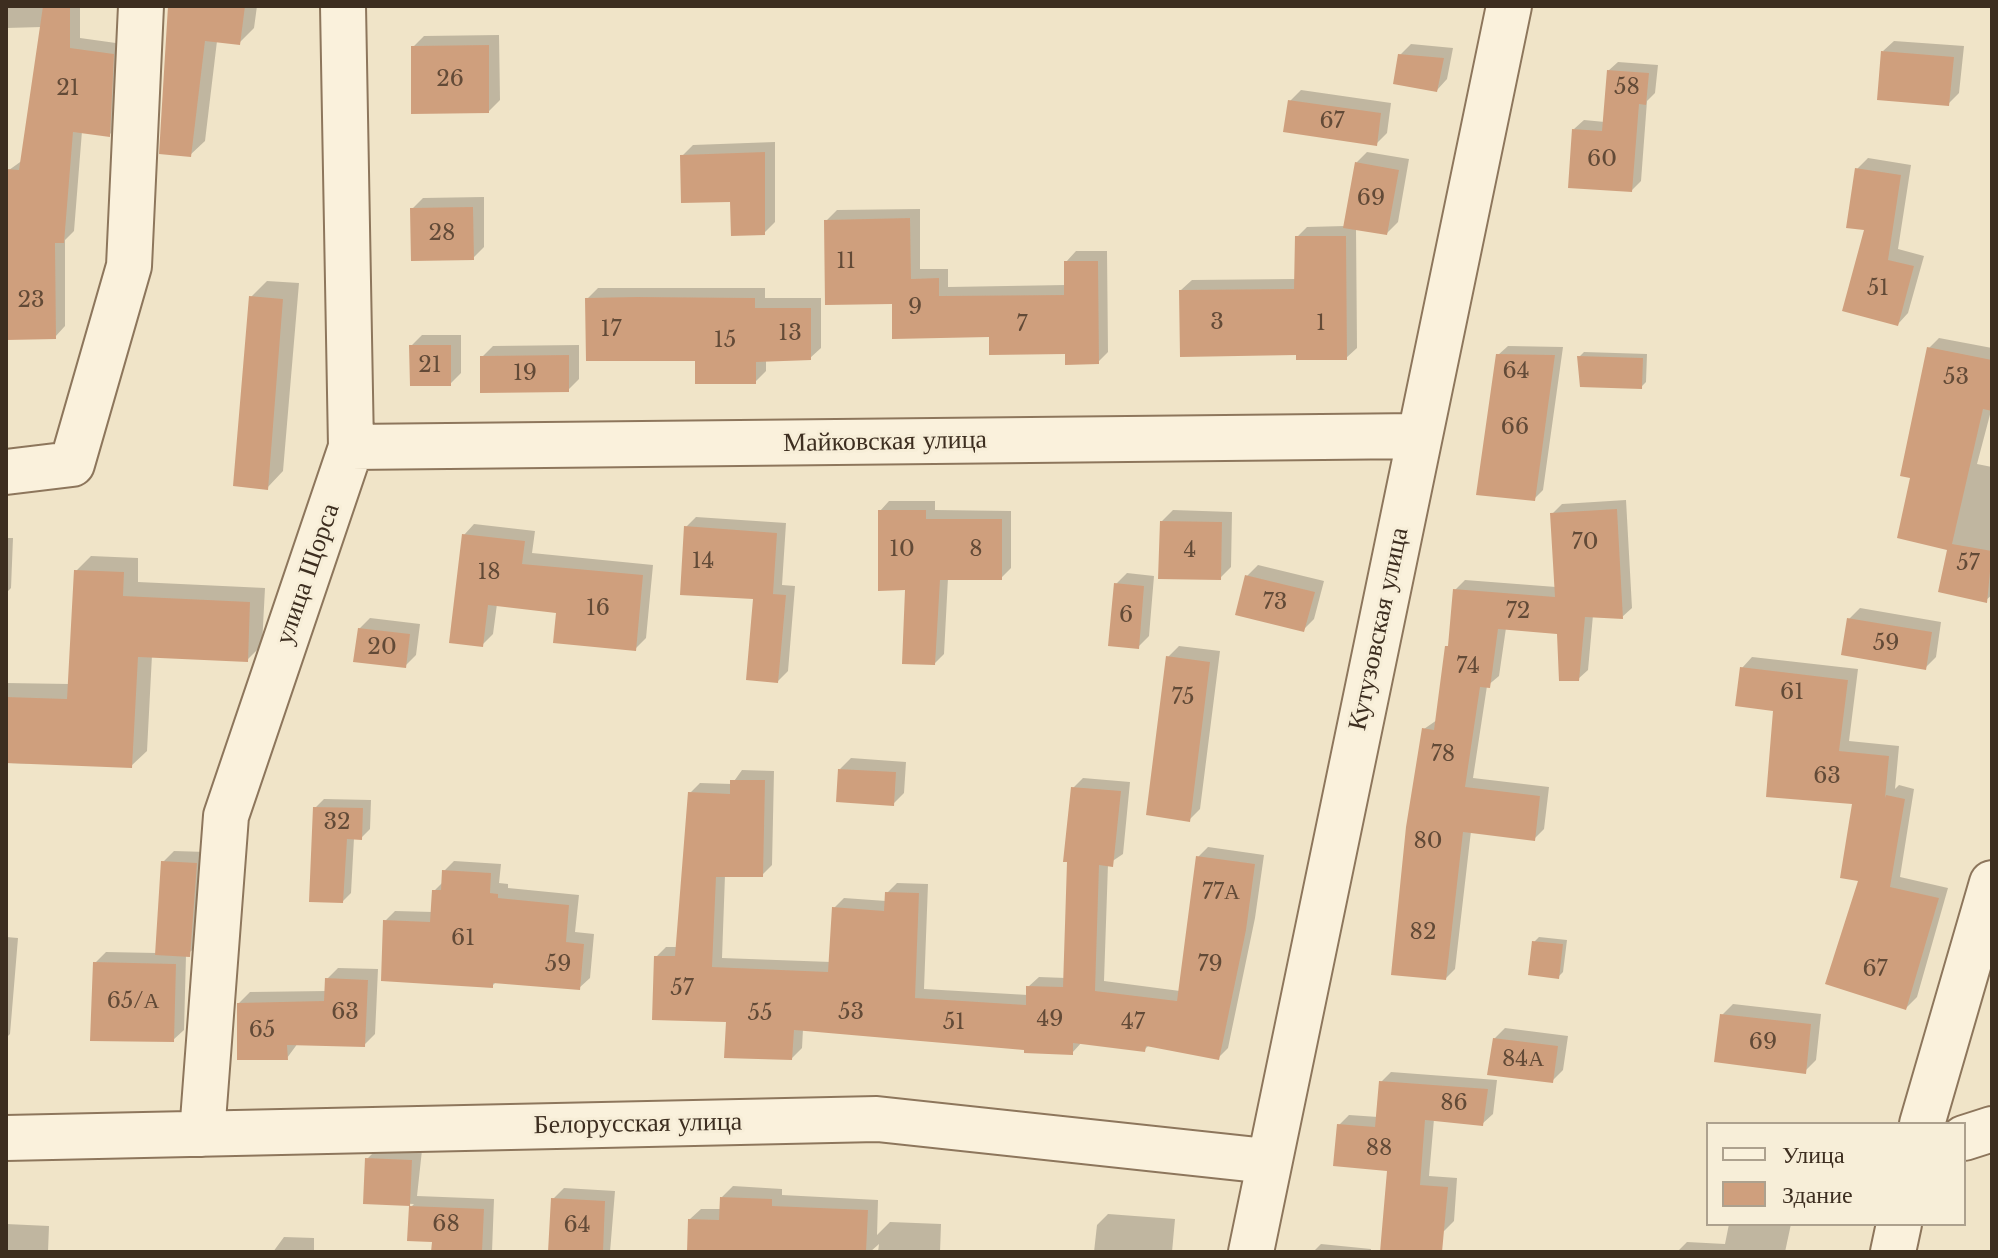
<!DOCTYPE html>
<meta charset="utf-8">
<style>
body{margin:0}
#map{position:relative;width:1998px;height:1258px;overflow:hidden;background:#f0e4c8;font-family:"Libre Baskerville",serif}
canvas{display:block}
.frame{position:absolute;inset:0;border:8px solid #3d2e20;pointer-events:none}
.legend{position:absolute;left:1706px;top:1122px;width:260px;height:104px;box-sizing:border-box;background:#f7eed8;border:2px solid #ada18e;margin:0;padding:10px 14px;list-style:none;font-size:24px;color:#3d2e20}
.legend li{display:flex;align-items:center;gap:16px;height:40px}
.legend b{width:40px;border:2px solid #ada18e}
</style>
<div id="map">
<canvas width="1998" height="1258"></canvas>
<div class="frame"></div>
<ul class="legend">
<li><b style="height:10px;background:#faf1dc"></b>Улица</li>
<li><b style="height:22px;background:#cf9f7d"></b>Здание</li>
</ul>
</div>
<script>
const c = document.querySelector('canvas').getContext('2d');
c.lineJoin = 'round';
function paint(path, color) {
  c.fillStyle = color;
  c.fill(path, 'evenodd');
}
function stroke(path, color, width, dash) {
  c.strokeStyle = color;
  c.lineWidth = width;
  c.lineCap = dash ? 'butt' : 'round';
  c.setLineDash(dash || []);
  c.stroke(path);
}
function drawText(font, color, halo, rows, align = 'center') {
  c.font = font + ' "Libre Baskerville",serif';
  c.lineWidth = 6;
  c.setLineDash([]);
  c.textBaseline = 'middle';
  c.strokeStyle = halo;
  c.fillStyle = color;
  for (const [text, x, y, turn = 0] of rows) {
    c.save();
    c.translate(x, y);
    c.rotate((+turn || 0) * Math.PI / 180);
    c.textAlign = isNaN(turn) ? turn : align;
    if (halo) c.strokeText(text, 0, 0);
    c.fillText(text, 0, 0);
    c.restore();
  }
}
paint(new Path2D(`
 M6,6H80V38L123,44L120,124L109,135L82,131L74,231L65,240V326L55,337L6,338L9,170L23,160L42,27L6,28Z
 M171,6H257L254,28L239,43L217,41L205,141L190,155Z
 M499,35L500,100L489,111L413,47L424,36Z
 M1894,41L1964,46L1959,93L1948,104L1883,51Z
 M1411,44L1453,48L1447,79L1437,90L1400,55Z
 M1618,62L1658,65L1655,93L1647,101L1641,181L1632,190L1574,129L1584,120L1605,122L1608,71Z
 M1301,90L1391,103L1387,133L1376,144L1290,101Z
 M775,142V222L764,233L682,156L693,145Z
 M1367,152L1409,159L1398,222L1387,233L1356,228L1357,348L1346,358L1298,353L1181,290L1192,280L1296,279L1297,237L1307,227L1345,226L1356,163Z
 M1868,158L1911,165L1898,249L1924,256L1908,313L1898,324L1866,229L1857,169Z
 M484,197V247L473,258L412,209L423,198Z
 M920,209V269H948V287L1066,285V262L1076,251H1107L1108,352L1098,362L991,335L894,302L826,221L837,210Z
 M267,281L299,283L283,471L267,488L251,297Z
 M598,288H765V298H821V348L810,358L766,359V371L755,382L587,299Z
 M422,335H461V373L450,384L411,346Z
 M1939,338L1992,348V407L1977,464L1992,467V595L1986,600L1949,548L1913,476L1929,348Z
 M579,345V379L568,390L482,357L493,346Z
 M1508,346L1563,347L1543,490L1534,499L1498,355Z
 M1584,352L1647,354L1646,382L1641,387L1579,357Z
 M1626,500L1632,608L1622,617L1593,615L1588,670L1578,679L1559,632L1506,628L1499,676L1487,686L1473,778L1549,787L1544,829L1534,839L1471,831L1455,969L1446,978L1424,729L1437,720L1451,643L1455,590L1465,580L1556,587L1552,514L1562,504Z
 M889,501H935V510L1011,511V568L1001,578H948L944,654L935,663L880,511Z
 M1173,510L1232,512L1231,567L1220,578L1162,521Z
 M696,517L786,523L782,585L795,586L788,671L778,681L755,597L686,527Z
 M474,524L535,531L532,553L653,565L646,638L635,649L558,611L497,604L493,634L482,645L464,535Z
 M6,538H13L11,588L6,593Z
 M91,556L138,558V582L265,588L262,645L247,660L152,655L147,751L131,766L6,763V683L70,684L76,571Z
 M1258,565L1324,581L1314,619L1303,630L1247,576Z
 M1127,573L1154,576L1149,636L1138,647L1116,584Z
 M1860,608L1941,622L1936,657L1925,668L1849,619Z
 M370,618L420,624L416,655L405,666L359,629Z
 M1179,646L1220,651L1200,809L1189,820L1168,657Z
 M1752,657L1858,669L1849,741L1899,746L1895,789L1899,785L1914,789L1900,877L1948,888L1917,997L1906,1008L1861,879L1855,802L1742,668Z
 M851,758L906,762L904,793L893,804L840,769Z
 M742,770L774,771L772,865L762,875H725L722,958L831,962L834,908L844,898L886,901L887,893L897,883L928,884L924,989L1028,995V987L1039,977L1066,978L1073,788L1083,778L1130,782L1123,854L1108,864L1104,981L1180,991L1198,857L1208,847L1264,855L1255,918L1228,1048L1218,1058L1149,1045L1144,1050L1082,1042L1072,1053L803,1029L802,1048L792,1058L728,1020L656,957L666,947H678L690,793L700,783L732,784Z
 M324,799L371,800L370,829L361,838H354L351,893L343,901L315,808Z
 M174,851L207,852L200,944L186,955L184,1030L173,1040L95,963L106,952L157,953L163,862Z
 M454,861L501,864L499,883L508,884V888L579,895L575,932L594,934L590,978L579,988L497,981L492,986L385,921L395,911L433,912L434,891L443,882L444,871Z
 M6,937L18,938L10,1034L6,1038Z
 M1539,937L1567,940L1563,972L1558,977L1534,942Z
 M338,968L378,969L375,1034L364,1045L298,1043L287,1058L239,1003L250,992L327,991V979Z
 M1733,1004L1821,1014L1816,1060L1805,1071L1722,1015Z
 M1505,1028L1568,1036L1563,1070L1552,1081L1494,1039Z
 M1391,1072L1497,1080L1493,1114L1482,1124L1434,1119L1429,1176L1457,1178L1454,1221L1444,1231L1389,1169L1339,1125L1349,1115L1378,1117L1381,1082Z
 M378,1148L422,1150L417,1196L494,1199L492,1252H433L434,1240L411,1207L414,1204L365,1202L367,1159Z
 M733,1186L782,1189V1195L878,1200L877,1235L890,1222L941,1224L940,1252H878L879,1244L870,1252H689L690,1219L701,1209H721L722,1197Z
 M564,1188L615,1191L610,1252H550L553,1199Z
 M1108,1214L1175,1219L1172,1252H1094L1097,1225Z
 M6,1224L49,1226L48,1252H6Z
 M1729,1224H1791L1785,1252H1677L1687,1242L1725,1244Z
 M284,1237L314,1238V1252H273Z
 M1321,1244L1371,1249V1252H1313Z`), '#0003');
paint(new Path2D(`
 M43,6H70V48L114,54L110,137L73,132L64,243H55L56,339L6,340V169L19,170Z
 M168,6H245L240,45L205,41L191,157L159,154Z
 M489,45V113L411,114V46Z
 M1881,51L1954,57L1949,106L1877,100Z
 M1398,54L1444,58L1437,92L1393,84Z
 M1607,70L1649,73L1646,105L1639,104L1632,192L1568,188L1572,129L1602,131Z
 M1288,100L1381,113L1377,146L1283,132Z
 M765,152V235L731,236L730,202L681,203L680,155Z
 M1355,162L1399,170L1387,235L1343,228Z
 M1855,168L1901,175L1888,260L1914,266L1898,326L1842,311L1864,230L1846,228Z
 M473,207L474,260L411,261L410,208Z
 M910,218L911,279L939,278V296L1064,295V261H1098L1099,364L1065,365V354L989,355V337L892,339V304L825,305L824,220Z
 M1295,236H1346L1347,360H1296V355L1180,357L1179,290L1294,289Z
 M249,296L283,299L268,490L233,486Z
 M637,297L755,298V308H811V360L756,362V384H695V361H586L585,298Z
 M409,345H451V386H410Z
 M1927,347L1992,360V411L1983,409L1952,544L1992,551L1987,603L1938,592L1947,550L1897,538L1910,478L1900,476Z
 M1496,354L1555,355L1535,501L1476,495Z
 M569,355V392L480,393V356Z
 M1577,356L1643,358L1642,389L1580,387Z
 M1617,509L1623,619L1585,617L1579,681H1559L1557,634L1498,629L1490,688L1480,687L1465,787L1540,796L1535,841L1463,832L1446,980L1391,975L1406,827L1422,728L1434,730L1445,646H1448L1453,589L1555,597L1550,513Z
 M878,510H926V519H1002V580H940L935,665L902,664L905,590L878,591Z
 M1160,521L1222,522L1221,580L1158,579Z
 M684,526L777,533L773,594L786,595L778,683L746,680L753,599L680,595Z
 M462,534L525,541L522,564L643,575L636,651L553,643L556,613L488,605L483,647L449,643Z
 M74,570L124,572L123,596L250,602L248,662L138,657L132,768L6,763V697L67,699Z
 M1245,575L1315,592L1304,632L1235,615Z
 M1114,583L1144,586L1139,649L1108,646Z
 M1847,618L1932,632L1926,670L1841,655Z
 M358,628L410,634L406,668L353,662Z
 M1166,656L1210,662L1190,822L1146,815Z
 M1740,667L1848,680L1839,751L1889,756L1885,798L1886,795L1905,799L1890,887L1939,898L1906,1010L1825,984L1858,881L1840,878L1852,804L1766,797L1773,711L1735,706Z
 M838,769L896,772L894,806L836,802Z
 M730,780H765L763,877H716L712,967L828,972L832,907L884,911L885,892L919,893L915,998L1026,1005V986L1063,987L1067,862H1063L1071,787L1121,791L1113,867L1099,865L1095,991L1177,1001L1196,856L1255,864L1246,930L1219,1060L1146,1046L1145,1052L1073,1043V1055L1024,1053V1050L794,1030L792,1060L724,1058L726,1022L652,1020L654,956H675L688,792L730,794Z
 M313,807L363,808L362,840L347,839L343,903L309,902Z
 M161,861L197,863L190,957L155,955Z
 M442,870L491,873L490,893L498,894V898L569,905L566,942L584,944L580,990L493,983V988L381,981L383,920L430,922L432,890H441Z
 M1532,941L1563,944L1559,979L1528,975Z
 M93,962L176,964L174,1042L90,1041Z
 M325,978L368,980L365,1047L287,1045L288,1060H237V1003L324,1001Z
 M1720,1014L1811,1024L1806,1074L1714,1062Z
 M1493,1038L1558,1046L1553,1083L1487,1075Z
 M1379,1081L1488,1089L1483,1126L1425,1120L1420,1185L1448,1187L1442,1252H1380L1387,1171L1333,1166L1337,1124L1375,1127Z
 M365,1158L412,1160L410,1206L363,1204Z
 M720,1197L772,1199V1206L868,1210L866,1252H687L688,1219L719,1220Z
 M551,1198L605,1201L603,1252H548Z
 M409,1206L484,1209L482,1252H431L432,1242L407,1241Z`), '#cf9f7d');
const minor = new Path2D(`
 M351,447L1419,436
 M6,472L72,464L129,266L141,6
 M1922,1124L1992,883
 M202,1134L226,816L351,447L343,6
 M6,1138L877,1119L1267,1161
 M1964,1138L1992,1129
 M1251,1252L1509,6
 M1893,1252L1899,1224`);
stroke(minor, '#8d765c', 48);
stroke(minor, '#faf1dc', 44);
drawText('22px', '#624a37', null, [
 ["26",450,80],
 ["58",1627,88],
 ["21",68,89],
 ["67",1332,122],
 ["60",1602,160],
 ["69",1371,199],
 ["28",442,234],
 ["11",846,262],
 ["51",1878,289],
 ["23",31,301],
 ["9",915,308],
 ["3",1217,323],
 ["1",1321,324],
 ["7",1022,325],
 ["17",611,330],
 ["13",790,334],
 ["15",725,341],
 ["21",430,366],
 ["64",1516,372],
 ["19",525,374],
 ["53",1956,378],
 ["66",1515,428],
 ["70",1585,543],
 ["10",902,550],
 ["8",976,550],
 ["4",1190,551],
 ["14",703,562],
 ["57",1968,564],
 ["18",489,573],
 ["73",1275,603],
 ["16",598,609],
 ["72",1518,612],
 ["6",1126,616],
 ["59",1886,644],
 ["20",382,648],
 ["74",1468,667],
 ["61",1792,693],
 ["75",1183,698],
 ["78",1443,755],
 ["63",1827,777],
 ["32",337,823],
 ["80",1428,842],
 ["77А",1221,893],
 ["82",1423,933],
 ["61",463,939],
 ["59",558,965],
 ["79",1210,965],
 ["67",1875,970],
 ["57",682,989],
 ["65/А",133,1002],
 ["63",345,1013],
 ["53",851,1013],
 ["55",760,1014],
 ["49",1050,1020],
 ["51",954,1023],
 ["47",1133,1023],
 ["65",262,1031],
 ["69",1763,1043],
 ["84А",1523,1060],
 ["86",1454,1104],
 ["88",1379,1149],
 ["68",446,1225],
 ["64",577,1226]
]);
drawText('26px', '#3d2e20', '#f7eed8', [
 ["Майковская улица",885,442,-1],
 ["улица Щорса",308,574,-71],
 ["Кутузовская улица",1379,629,-78],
 ["Белорусская улица",638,1124,-1]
]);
</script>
